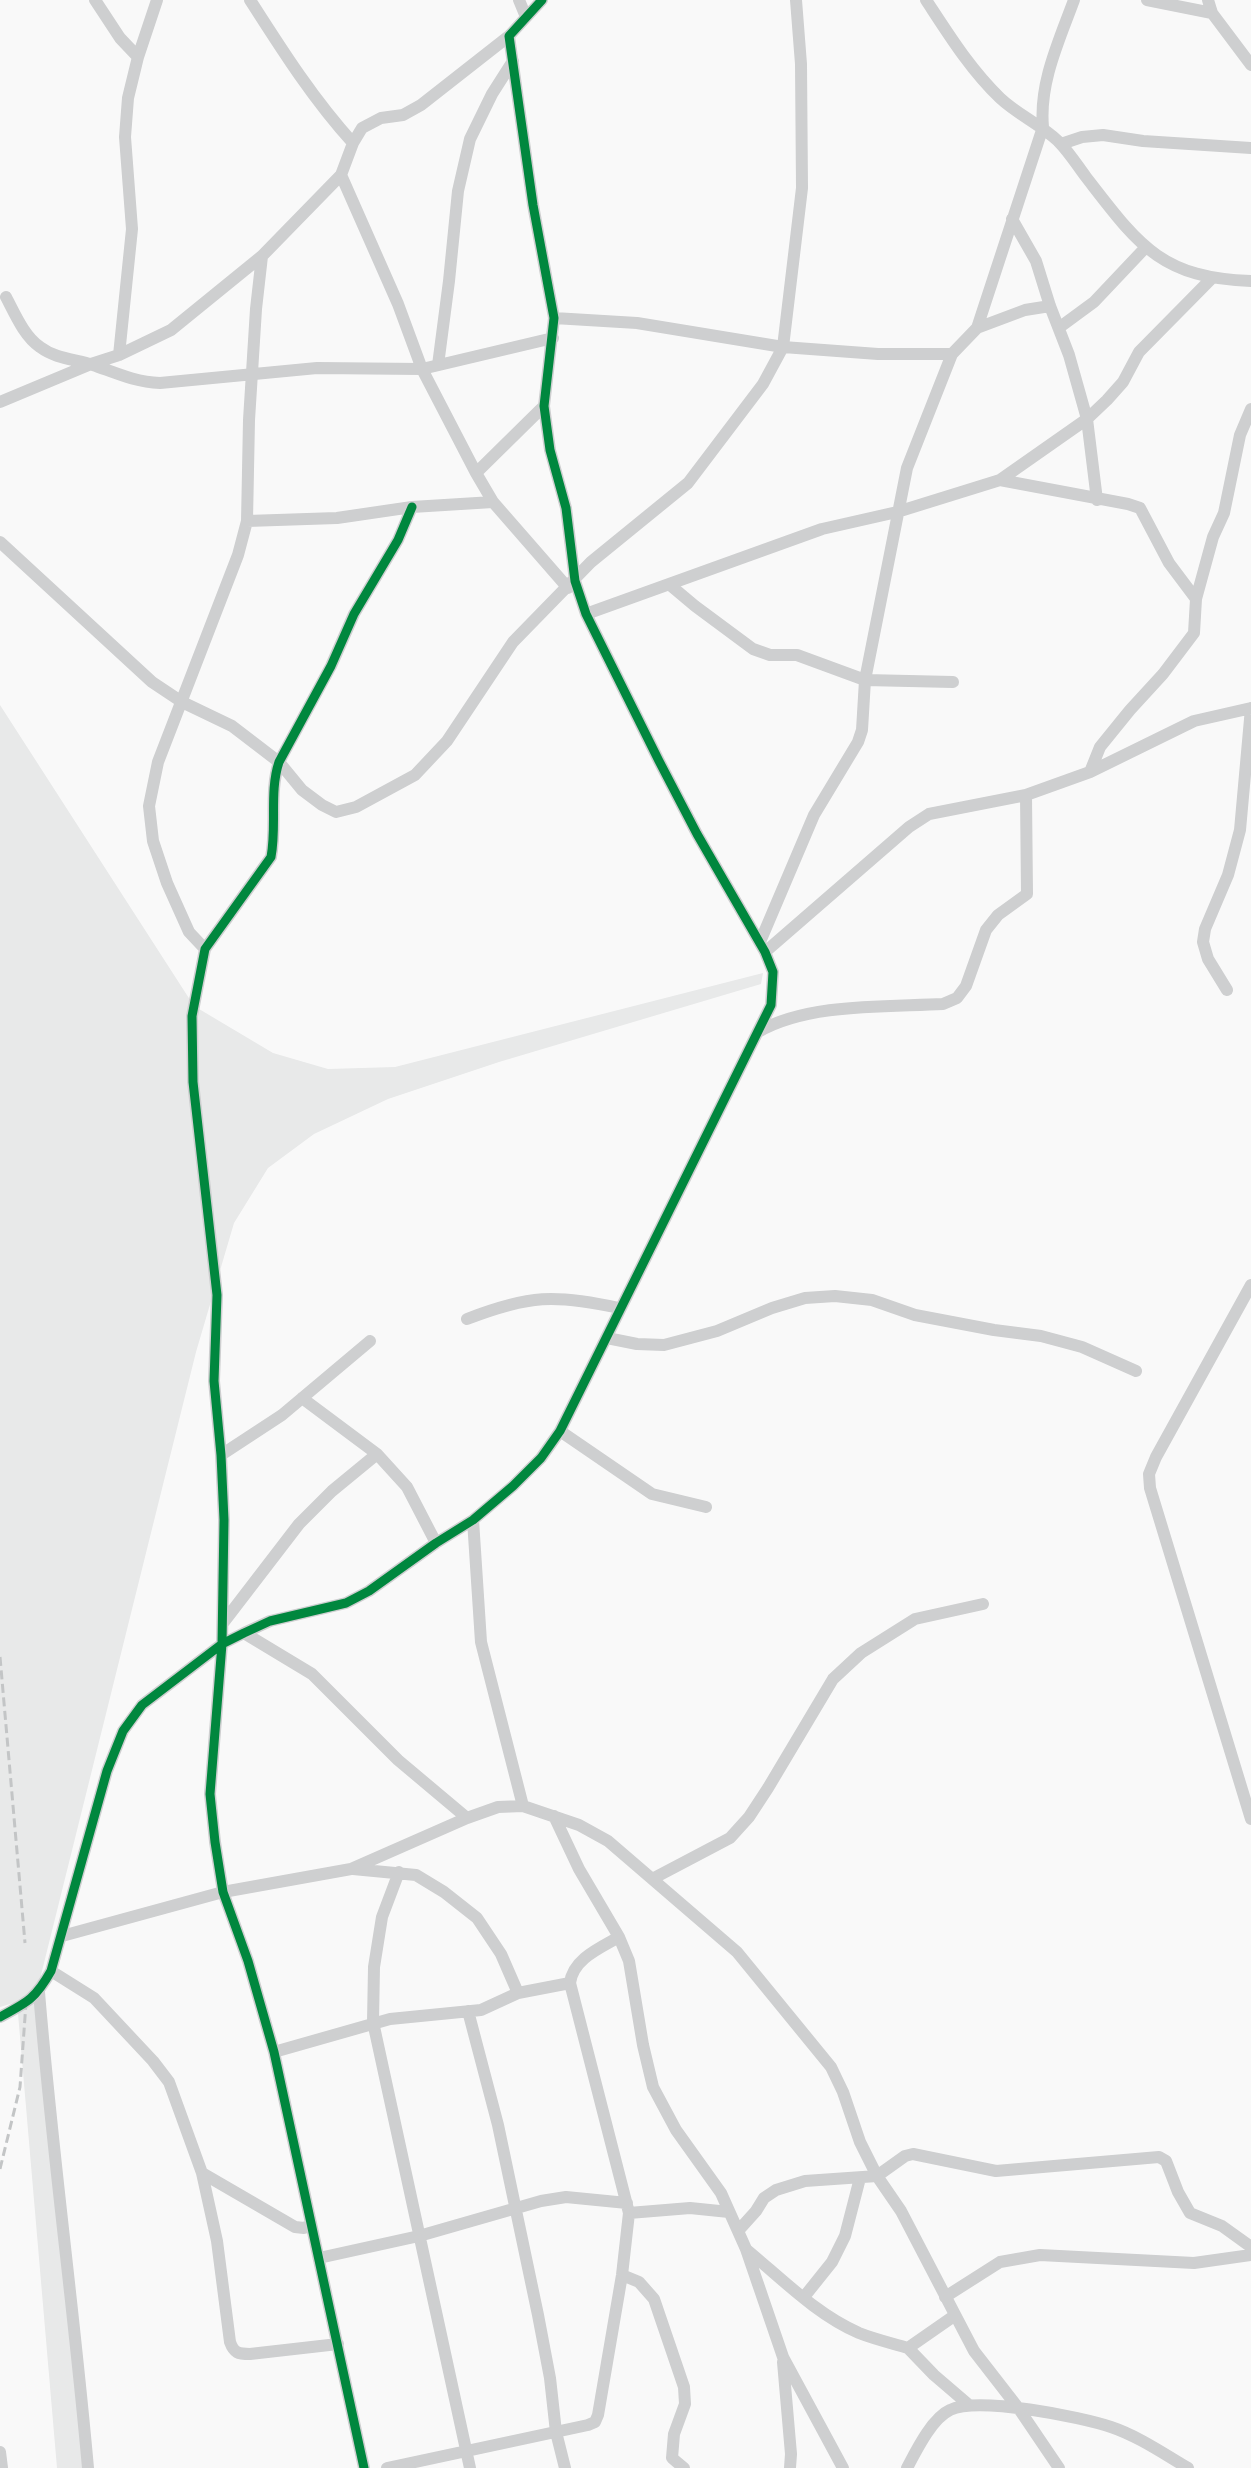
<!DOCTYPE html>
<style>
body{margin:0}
canvas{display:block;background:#f9f9f9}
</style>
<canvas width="1251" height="2468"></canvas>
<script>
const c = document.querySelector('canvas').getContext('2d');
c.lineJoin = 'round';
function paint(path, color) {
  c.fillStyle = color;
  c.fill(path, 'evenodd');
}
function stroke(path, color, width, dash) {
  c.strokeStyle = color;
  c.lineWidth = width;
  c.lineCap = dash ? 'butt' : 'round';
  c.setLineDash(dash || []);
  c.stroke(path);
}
paint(new Path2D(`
 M0,705L194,1006L273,1053L328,1069L395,1067L763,973L761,984L499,1062L388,1099L314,1134L268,1168L234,1223L196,1352L41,1975L87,2468H57L17,2002L0,2007Z`), '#e8e9e9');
stroke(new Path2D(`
 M95,0L120,38L138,57
 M250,0C282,50 313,99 353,143
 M519,0L526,17
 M926,0C949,35 970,69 1000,98C1018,115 1040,124 1058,141C1069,152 1077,165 1086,177C1138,244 1160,278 1251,281
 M1147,0L1212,13
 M1208,0L1212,13L1251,65
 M1061,144L1082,137L1103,135L1143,141L1251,148
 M341,175L398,304L422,369L476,473L493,502L568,588
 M1012,219L1036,261L1050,306L1069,355L1087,419L1097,500
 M6,297C15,314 24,336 40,347C56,359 75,359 93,365C116,373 135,382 160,383L317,368L422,369L553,338
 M554,318L637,323L783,347L878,354H952
 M1060,327L1094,302L1146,247
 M977,328L1043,127C1039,83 1059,41 1074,0
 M119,355L132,229L125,137L128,98L138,57L157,0
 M438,365L449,281L458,191L470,139L492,94L513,61
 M0,402L91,364L119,355L171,330L262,256L341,175L353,143L362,128L381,118L403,115L421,105L509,36
 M476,473L544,406
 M1000,480L1128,504L1140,508L1169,563L1196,599
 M247,521L337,518L412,507L493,502
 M0,542L152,682L182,702L232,726L279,762L302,790L322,805L336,812L356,807L415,775L447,741L513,642L591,562L688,483L763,384L783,347L802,188L801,64L796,0
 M670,585L695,606L753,649L770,655H797L865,680L953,682
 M586,614L822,529L897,512L1000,480L1087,419L1107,400L1123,382L1139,352L1212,278
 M1090,772L1100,747L1130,710L1163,674L1194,633L1196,599L1213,537L1224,513L1240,435L1251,409
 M760,942L814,815L858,742L862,730L865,680L907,468L952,354L977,328L1025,310L1050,306
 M205,949L189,932L167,883L153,841L149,806L158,762L238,555L247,521L249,420L256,309L262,256
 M765,952L909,827L929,814L1026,795L1090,772L1194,721L1251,708
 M1227,990L1208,959L1203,942L1205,929L1228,875L1240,830L1251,708
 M758,1032C807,1003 886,1007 943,1004L957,998L966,986L986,930L998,915L1027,894L1026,795
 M1251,1285L1156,1457L1149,1474L1150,1488L1251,1819
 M467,1319C529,1295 555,1294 619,1308
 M607,1338L637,1344L664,1345L717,1331L772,1308L805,1298L835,1296L872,1300L915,1315L994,1330L1041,1336L1082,1347L1136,1371
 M302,1398L377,1454L407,1487L436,1543
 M560,1431L652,1494L706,1507
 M221,1455L282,1415L370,1341
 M473,1520L481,1642L523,1806
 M223,1623L299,1524L332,1491L377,1454
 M244,1633L312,1674L398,1760L467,1818
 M554,1816L579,1869L619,1937L629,1961L643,2045L653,2087L676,2130L721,2193L746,2249L783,2357L843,2468
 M353,1869L416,1875L444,1892L477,1918L501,1954L518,1993
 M399,1872L382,1917L374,1967L373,2022L470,2468
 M654,1878L730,1838L749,1817L768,1788L833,1679L861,1653L915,1619L983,1604
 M62,1936L223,1892L351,1869L467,1818L498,1807L523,1806L579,1825L608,1841L737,1952L831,2067L843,2092L860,2142L877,2176L901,2211L974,2351L1019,2409L1059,2468
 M51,1971L94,1998L153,2061L169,2082L202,2173L217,2241L230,2342C234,2353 238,2354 250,2354L338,2344
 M39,1992C52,2151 74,2309 88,2468
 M468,2011L498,2125L538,2315L550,2378L556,2432L565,2468
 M0,2017C28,2002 35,1999 51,1971L107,1771L123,1731L142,1705L222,1644L244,1633L270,1621L346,1603L369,1591L436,1543L473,1520L513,1486L541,1458L560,1431L771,1005L773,972L765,952L697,834L659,761L586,614L575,581L566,508L550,450L544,406L554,318L533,205L509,36L542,0
 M274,2052L390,2019L481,2010L518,1993L570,1983C573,1959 600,1948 619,1937
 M202,2173L295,2227L304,2228L311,2225
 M629,2213L690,2208L729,2212
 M738,2231L756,2211L764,2198L776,2190L805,2181L877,2176L905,2156L913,2154L996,2171L1159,2157L1166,2161L1178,2192L1190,2213L1222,2226L1251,2247
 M747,2250C782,2279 817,2315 859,2333C874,2339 891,2343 908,2348L954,2316
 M319,2258L419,2236L541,2201L566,2197L627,2203
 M622,2275L639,2282L654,2299L684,2387L685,2404L674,2434L672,2458L684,2468
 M804,2297L832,2262L845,2236L860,2178
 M945,2297L1000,2262L1040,2255L1194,2263L1251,2255
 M908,2348L934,2375L969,2405
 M783,2362L791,2454L790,2468
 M0,2452L2,2468
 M364,2468L274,2052L248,1961L223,1892L215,1842L210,1794L222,1644L224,1520L221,1455L214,1381L217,1295L193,1082L192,1016L205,949L271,857C277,826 269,792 279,762L331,666L354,614L398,540L412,507
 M387,2468L588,2425L595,2422L598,2415L622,2275L629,2213L570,1983
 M907,2468C916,2451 932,2418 950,2410C978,2396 1081,2417 1111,2427C1138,2436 1164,2454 1188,2468`), '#cecfd0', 12);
stroke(new Path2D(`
 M0,1657L25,1943
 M0,2169L20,2087L26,2003`), '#c3c5c6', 3, [9, 4.5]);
stroke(new Path2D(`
 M0,2017C28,2002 35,1999 51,1971L107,1771L123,1731L142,1705L222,1644L244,1633L270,1621L346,1603L369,1591L436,1543L473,1520L513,1486L541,1458L560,1431L771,1005L773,972L765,952L697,834L659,761L586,614L575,581L566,508L550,450L544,406L554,318L533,205L509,36L542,0
 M364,2468L274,2052L248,1961L223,1892L215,1842L210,1794L222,1644L224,1520L221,1455L214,1381L217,1295L193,1082L192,1016L205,949L271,857C277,826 269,792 279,762L331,666L354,614L398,540L412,507`), '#00873e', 9);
</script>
